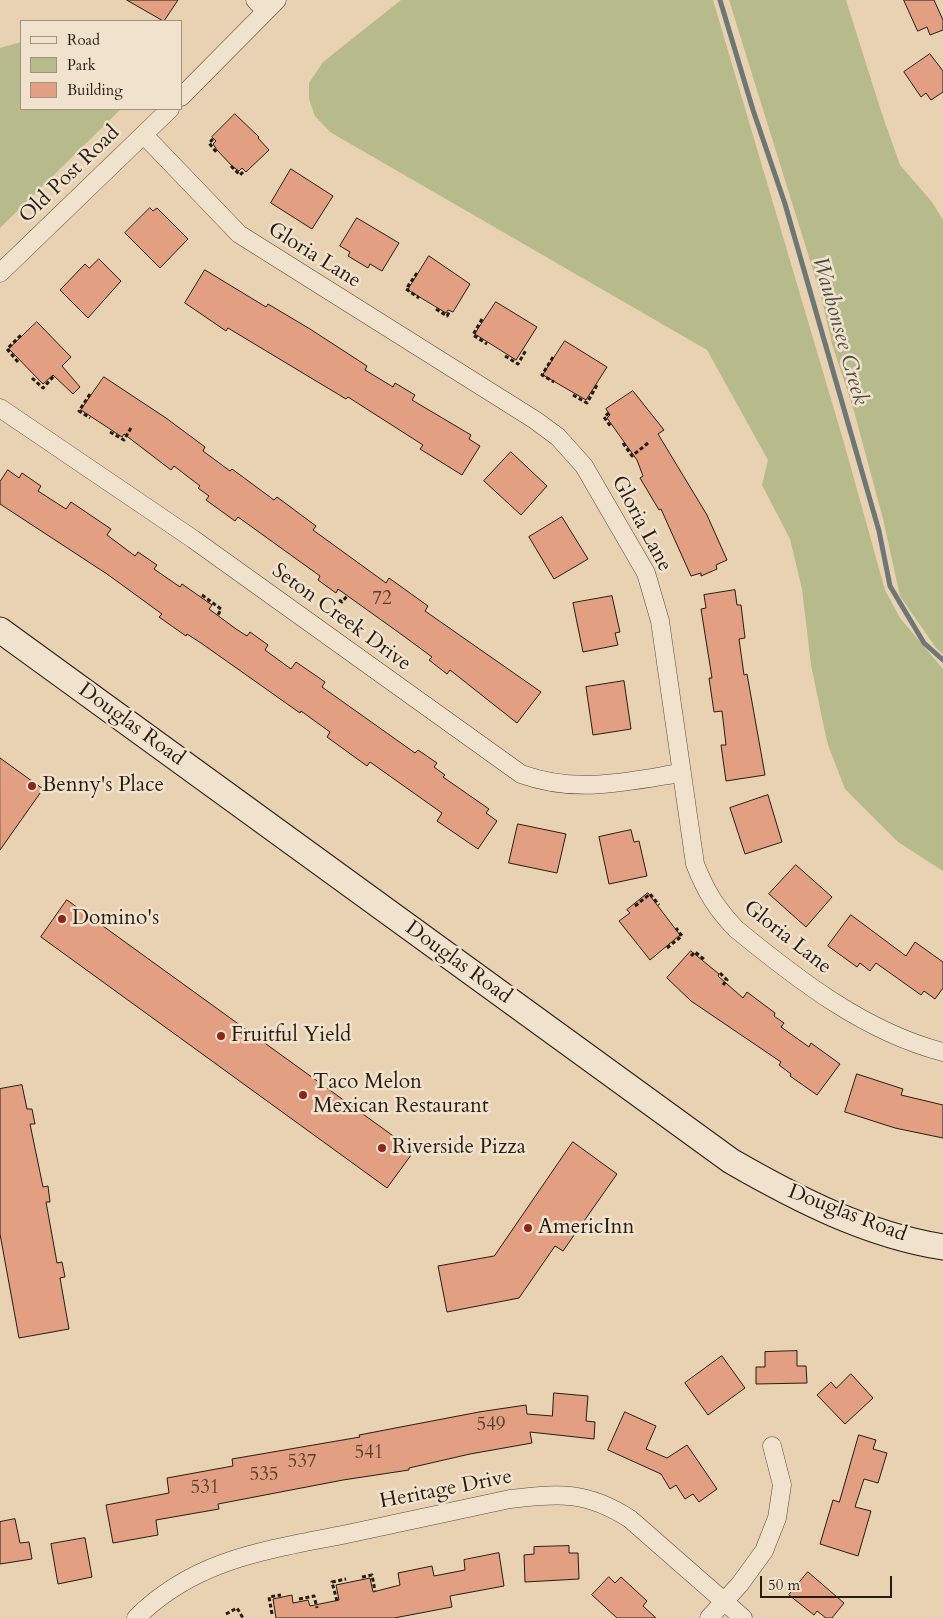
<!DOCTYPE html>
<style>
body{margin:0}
#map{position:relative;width:943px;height:1618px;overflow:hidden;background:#e8d2b2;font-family:Cardo,serif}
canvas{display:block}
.legend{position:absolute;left:20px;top:20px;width:162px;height:90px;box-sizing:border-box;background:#f0e2cd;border:1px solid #9f9382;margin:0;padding:6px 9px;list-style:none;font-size:15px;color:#251d12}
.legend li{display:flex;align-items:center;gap:10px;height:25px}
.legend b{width:25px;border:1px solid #9f9382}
.scale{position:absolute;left:760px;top:1576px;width:132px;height:22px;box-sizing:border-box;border:2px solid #251d12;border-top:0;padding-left:6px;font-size:15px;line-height:18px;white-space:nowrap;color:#251d12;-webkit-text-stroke:4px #f0e2cd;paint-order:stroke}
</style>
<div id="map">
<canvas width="943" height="1618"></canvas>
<ul class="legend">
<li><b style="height:6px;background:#f0e2cd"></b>Road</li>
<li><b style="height:14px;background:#b7bb8b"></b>Park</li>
<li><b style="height:14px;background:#e29f81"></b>Building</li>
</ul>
<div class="scale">50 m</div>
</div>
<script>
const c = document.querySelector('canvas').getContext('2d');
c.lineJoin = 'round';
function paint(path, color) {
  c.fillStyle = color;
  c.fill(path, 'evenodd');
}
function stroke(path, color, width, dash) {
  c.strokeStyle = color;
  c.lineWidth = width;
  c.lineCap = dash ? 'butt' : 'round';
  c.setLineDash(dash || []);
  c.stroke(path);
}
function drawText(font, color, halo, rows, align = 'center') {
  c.font = font + ' Cardo,serif';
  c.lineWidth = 5;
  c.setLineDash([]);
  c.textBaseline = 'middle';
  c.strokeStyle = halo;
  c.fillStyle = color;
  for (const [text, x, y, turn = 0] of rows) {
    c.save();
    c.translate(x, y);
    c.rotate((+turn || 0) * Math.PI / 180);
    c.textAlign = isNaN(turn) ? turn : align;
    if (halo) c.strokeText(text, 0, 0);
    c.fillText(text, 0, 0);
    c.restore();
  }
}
paint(new Path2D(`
 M401,0H713L844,443L885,590L900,618L943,669V871L898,842L845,789L828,745L822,718L811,665L802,589L790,539L762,485L768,460L707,350L330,132L315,116L309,99V83L323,62Z
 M729,0H846L881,111L900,165L932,202L943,220V654L936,648L900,596L883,519L854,411L832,344L821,296Z
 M21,42V109H121L0,228V48Z`), '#b7bb8b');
stroke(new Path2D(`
 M720,0L753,110L785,204L879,531L890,586L924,643L943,660`), '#6d7876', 5);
const building = new Path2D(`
 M127,0H178L164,21Z
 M904,0H934L943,20V30L930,35L927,27L918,31Z
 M930,54L943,71V92L931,100L926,93L921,97L904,72Z
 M235,114L259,137L258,138L269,150L246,172L242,168L239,171L233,167L217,150L213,144L216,141L212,137Z
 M291,169L333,196L312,229L271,203Z
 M150,208L153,211L157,208L188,239L160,268L125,233Z
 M357,218L399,243L382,271L370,264L368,268L348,256L350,252L340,246Z
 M429,256L470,284L453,312L448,310L446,313L408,290Z
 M99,259L121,281L88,318L60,290L85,264L89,268Z
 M205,270L266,307L268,304L310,329L367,366L365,370L393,387L395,383L415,395L412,400L471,435L469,439L480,446L462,475L420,449L423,445L348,397L346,399L228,328L226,331L185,303Z
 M496,302L537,327L516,360L475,334Z
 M37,322L71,357L62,366L80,387L73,394L53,375L43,384L9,349Z
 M565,341L607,367L586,400L543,375Z
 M104,377L166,418L205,447L203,451L230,471L232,469L274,500L277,497L316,526L313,530L386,583L389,578L428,606L425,611L541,692L517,723L450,670L447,674L429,660L432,657L405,637L338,589L336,593L318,580L320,576L238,517L235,521L206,500L209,496L198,488L200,486L174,466L171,470L124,434L122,437L81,410Z
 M633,391L664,430L658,434L707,515L727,560L716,565L717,569L701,576V573L691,576L661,509L659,510L640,478L643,476L637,460L607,418L610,415L606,409Z
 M511,452L547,486L521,515L484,481Z
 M8,470L19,478L22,473L41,486L38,491L66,509L71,502L111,529L107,535L135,556L138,552L157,565L154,569L180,587L182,584L212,605L209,609L236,629L247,636L250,632L268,645L265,650L291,669L296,662L325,682L322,687L415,753L418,750L437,763L434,767L445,775L443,777L489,809L486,813L497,821L478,849L437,821L442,813L370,762L367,766L327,737L330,732L301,711L300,713L201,643L187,634L186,636L159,617L162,614L107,574L0,504V482Z
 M562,517L588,559L554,579L529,537Z
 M735,590L737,605H741L745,638L739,639L744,675L747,674L765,775L726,781L721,745H726L722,711L714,712L709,678H712L701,609L706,608L704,595Z
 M612,596L620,632L615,633L618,645L583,652L573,603Z
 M624,681L631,729L593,735L586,687Z
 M0,758L43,789L0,850Z
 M768,795L782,842L745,854L730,808Z
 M518,824L566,834L557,873L509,863Z
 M631,830L634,842L639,841L647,876L609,884L599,837Z
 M796,865L832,897L806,927L769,894Z
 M648,893L680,935L650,960L619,921L630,913L627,910Z
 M67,900L414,1151L387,1188L41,937Z
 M851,915L906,956L915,942L943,962V988L935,999L924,991L921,995L876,963L870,971L860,963L857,967L828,946Z
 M691,951L719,974L718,976L743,998L747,992L775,1013L774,1016L784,1023L781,1027L809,1047L811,1043L840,1064L817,1095L790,1076L791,1074L779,1065L781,1062L691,1001L667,978Z
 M857,1074L903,1089L901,1095L943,1105V1138L895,1128L845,1112Z
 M22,1085L27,1109H32L35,1124H30L43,1187L48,1186L50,1202H46L57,1263L62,1262L65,1277L60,1278L69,1329L19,1338L0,1234V1089Z
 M573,1142L617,1174L563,1251L555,1246L519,1298L447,1312L438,1266L494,1256Z
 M797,1351V1366H806L807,1383L756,1384V1367H765V1352Z
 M722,1356L745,1388L708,1415L685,1383Z
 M851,1374L873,1398L845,1424L817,1395L831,1382L836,1388Z
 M554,1393L588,1396L586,1421L595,1422L594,1439L530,1432L532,1443L470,1454L409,1468V1470L343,1480L218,1504L219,1509L156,1520L158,1535L113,1543L106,1505L169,1493L167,1478L233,1466L232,1459L360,1437L359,1435L479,1412L526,1405L527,1414L552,1416Z
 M625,1412L656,1426L646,1449L667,1458L687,1445L717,1489L699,1502L693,1494L685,1499L676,1485L670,1489L661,1474L608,1450Z
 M859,1435L876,1440L873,1449L887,1453L878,1483L864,1479L855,1507L871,1511L858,1556L820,1544L833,1500L839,1502Z
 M15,1519L20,1543L29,1542L32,1559L0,1564V1522Z
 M85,1538L92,1577L58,1584L51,1544Z
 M569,1546V1553H578L579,1579L525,1582L524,1555L534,1554V1547Z
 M499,1553L504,1586L450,1596L452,1607L394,1618H276L273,1599L292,1595L293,1603L308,1600L310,1606L339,1600L336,1585L370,1578L373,1592L400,1585L398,1573L432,1566L434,1576L465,1570L464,1560Z
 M808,1572L844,1603L832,1618H826L817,1611L814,1615L789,1595Z
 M609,1577L615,1583L621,1577L647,1601L643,1606L656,1618H617L592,1595Z`);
paint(building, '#e29f81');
stroke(building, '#251d12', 1);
const street = new Path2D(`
 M255,0L266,11
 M181,97L277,0
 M144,135L239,234L535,420L558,437L584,466L646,573L660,621L695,864C706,892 716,908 736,929C797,979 865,1032 943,1052
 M0,273L170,109
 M0,408L193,539L521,774C576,794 625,782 680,773
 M136,1618C196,1558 268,1550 347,1534C401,1522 456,1511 510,1499C559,1493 587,1491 630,1519L743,1618
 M709,1618L740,1584L764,1551L777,1518L782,1485L772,1446`);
const secondary = new Path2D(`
 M0,630L731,1161C797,1199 867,1235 943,1247`);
stroke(street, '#564a3a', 19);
stroke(secondary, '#251d12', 27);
stroke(new Path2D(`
 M213,139L209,143L217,153
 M231,166L240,175L244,171
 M417,273L406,289L419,298
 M436,309L447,316L450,311
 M482,319L473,335L487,344
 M505,356L518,364L526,350
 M553,357L542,375L554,382
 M18,362L7,349L21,335
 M32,378L43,388L54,376
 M90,394L79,411L90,418
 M573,395L587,403L597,385
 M609,413L604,417L611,427
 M110,432L124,440L132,426
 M623,443L632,456L648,443
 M202,595L221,609L218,615
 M339,600L342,602L347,596
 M635,906L650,894L659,905
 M667,948L682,936L676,928
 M691,956L695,952L705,960
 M720,973L727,980L723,985
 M362,1577L372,1575L375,1591
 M299,1599L314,1596L317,1608
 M337,1601L332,1582L346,1579
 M226,1614L237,1608L243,1618
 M272,1614L269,1597L281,1595`), '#251d12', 3, [4, 2.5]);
stroke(street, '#f0e2cd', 18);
stroke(secondary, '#f0e2cd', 25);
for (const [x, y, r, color] of [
 [32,786,5,"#8f2418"],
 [62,919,5,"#8f2418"],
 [221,1036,5,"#8f2418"],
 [303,1095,5,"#8f2418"],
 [382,1148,5,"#8f2418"],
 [528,1228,5,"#8f2418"]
]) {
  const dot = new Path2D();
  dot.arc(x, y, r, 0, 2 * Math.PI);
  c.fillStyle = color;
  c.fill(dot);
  stroke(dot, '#f0e2cd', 2);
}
drawText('19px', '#543e2e', null, [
 ["72",382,600],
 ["549",491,1426],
 ["541",369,1454],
 ["537",302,1463],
 ["535",264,1476],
 ["531",205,1489]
]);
drawText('21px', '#251d12', '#f0e2cd', [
 ["Old Post Road",70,175,-44],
 ["Gloria Lane",314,256,32],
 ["Gloria Lane",641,524,62],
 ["Seton Creek Drive",341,618,36],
 ["Douglas Road",131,725,36],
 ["Gloria Lane",787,938,38],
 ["Douglas Road",458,963,36],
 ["Douglas Road",847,1214,21],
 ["Heritage Drive",446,1490,-11]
]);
drawText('21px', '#251d12', '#f0e2cd', [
 ["Benny's Place",42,786],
 ["Domino's",72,919],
 ["Fruitful Yield",231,1036],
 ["Taco Melon",313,1083],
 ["Mexican Restaurant",313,1107],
 ["Riverside Pizza",392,1148],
 ["AmericInn",538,1228]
], 'left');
drawText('italic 22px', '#494a44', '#f0e2cd', [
 ["Waubonsee Creek",839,331,74]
]);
</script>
